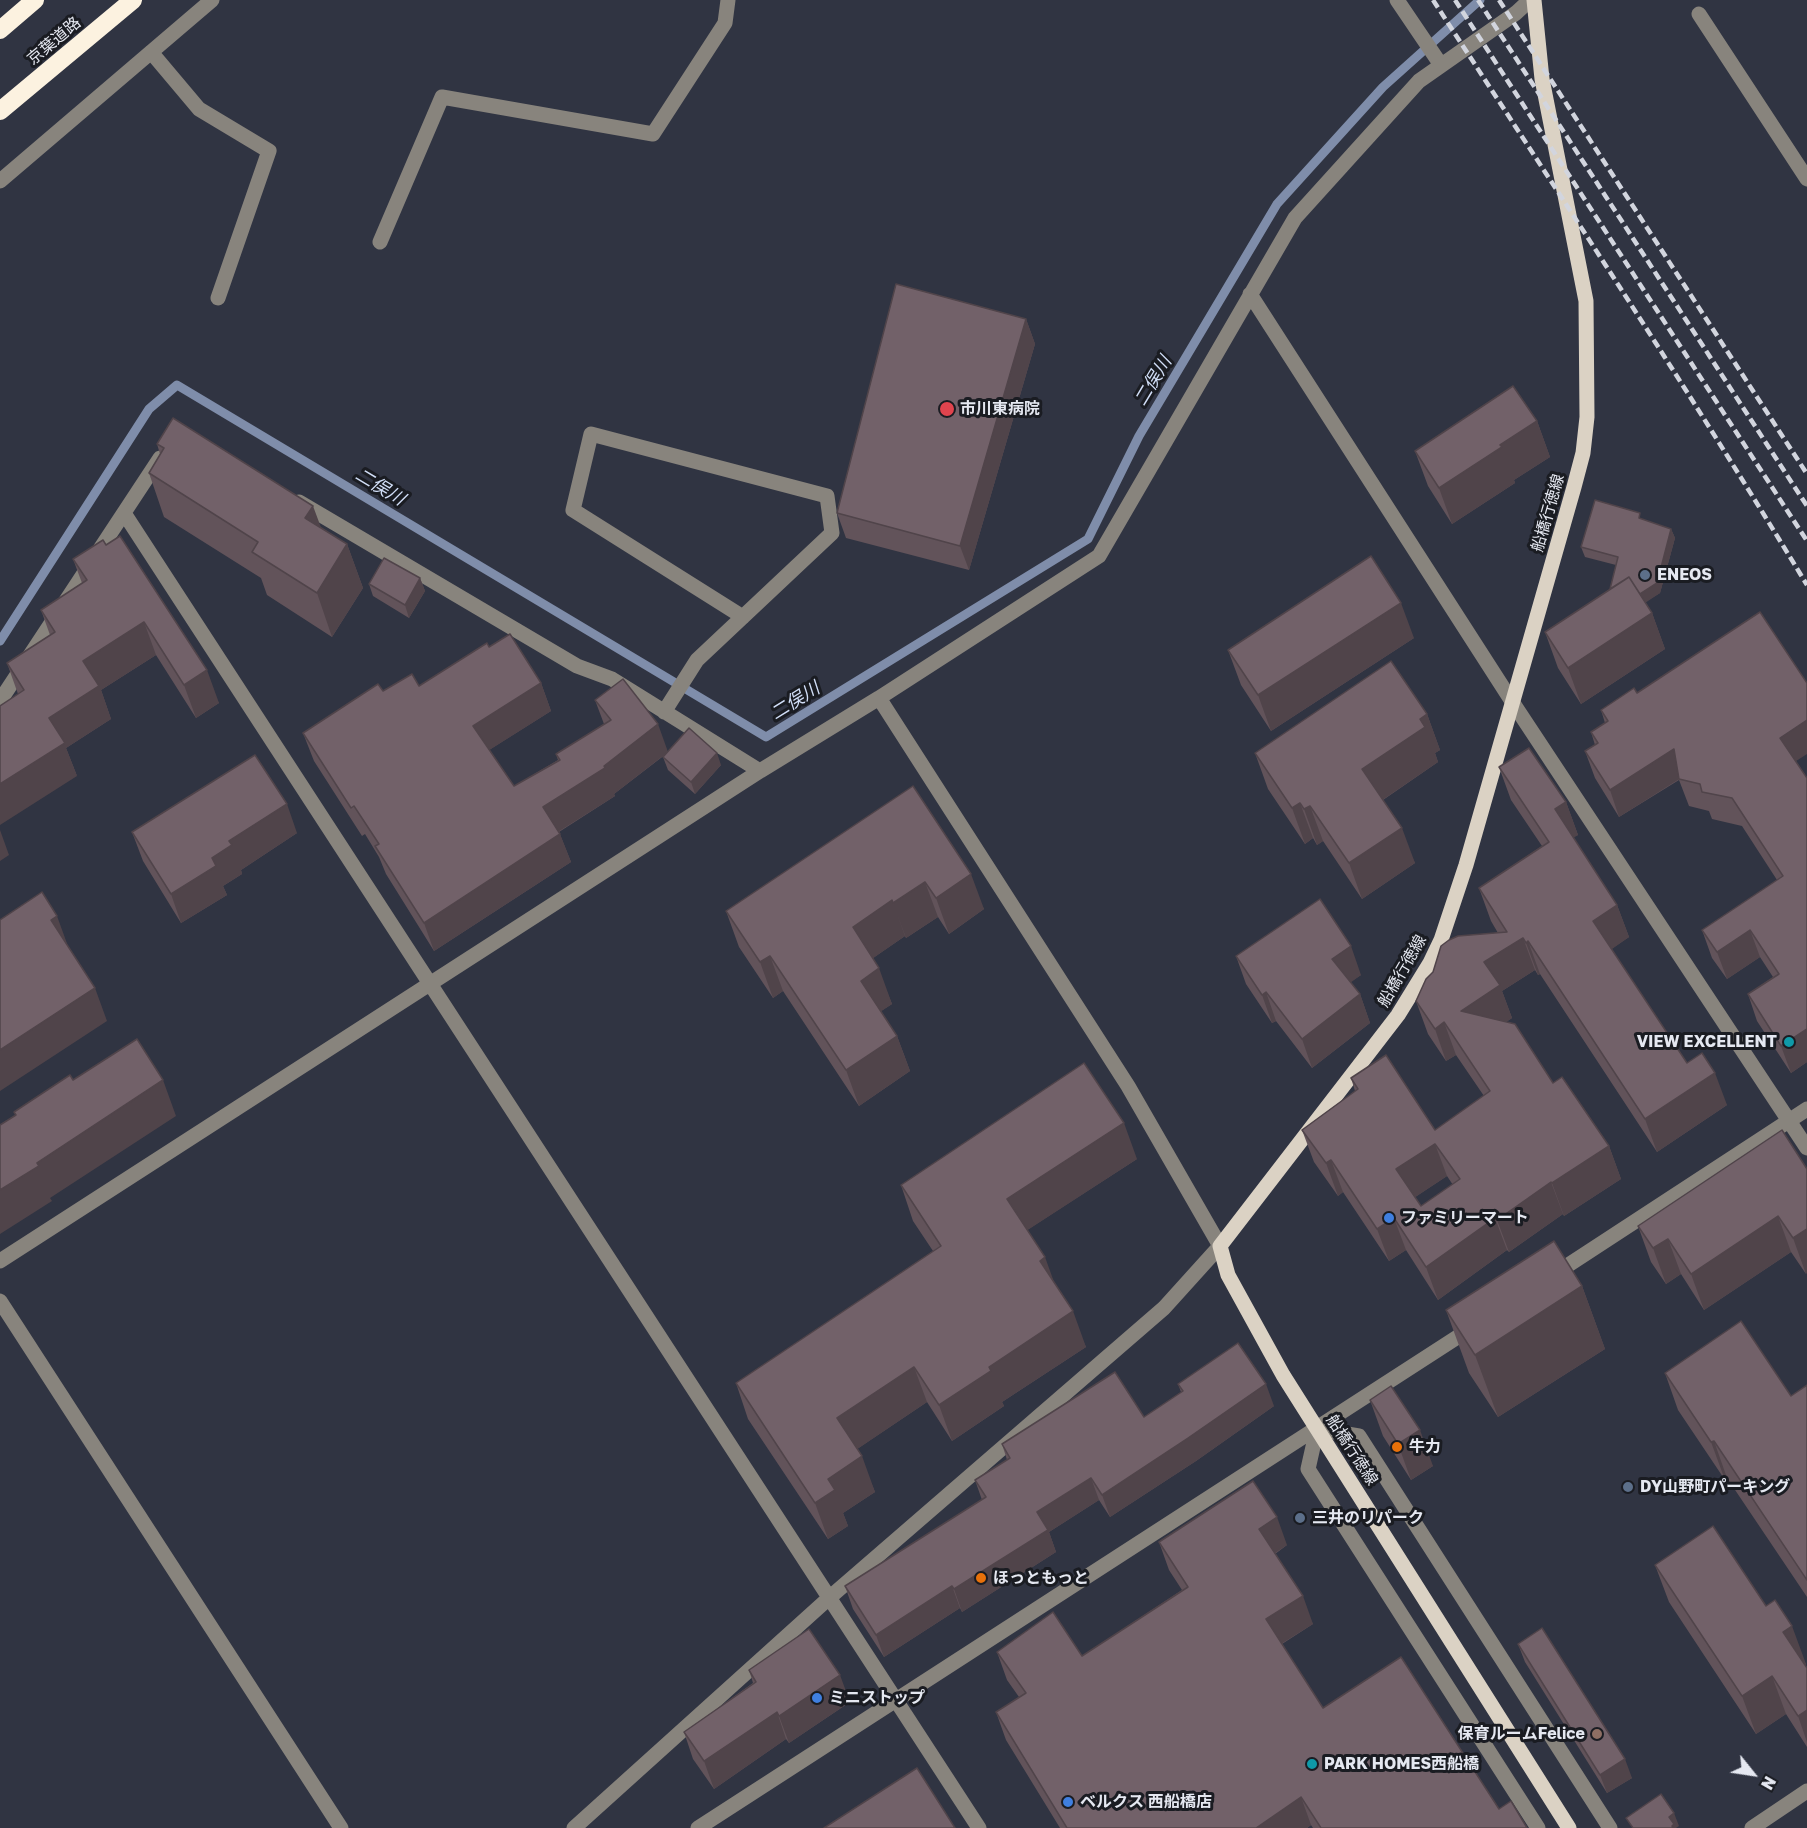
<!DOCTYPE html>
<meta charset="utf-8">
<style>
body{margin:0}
#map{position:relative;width:1807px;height:1828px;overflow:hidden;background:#303442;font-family:"Golos Text",sans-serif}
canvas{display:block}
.north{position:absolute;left:1723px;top:1744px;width:60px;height:60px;-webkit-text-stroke:4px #1a1c22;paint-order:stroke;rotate:120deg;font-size:16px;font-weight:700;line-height:24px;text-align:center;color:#e5e8f1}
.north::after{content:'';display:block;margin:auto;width:21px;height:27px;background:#e5e8f1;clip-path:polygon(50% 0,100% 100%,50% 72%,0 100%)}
</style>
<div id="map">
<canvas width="1807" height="1828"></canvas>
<div class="north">N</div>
</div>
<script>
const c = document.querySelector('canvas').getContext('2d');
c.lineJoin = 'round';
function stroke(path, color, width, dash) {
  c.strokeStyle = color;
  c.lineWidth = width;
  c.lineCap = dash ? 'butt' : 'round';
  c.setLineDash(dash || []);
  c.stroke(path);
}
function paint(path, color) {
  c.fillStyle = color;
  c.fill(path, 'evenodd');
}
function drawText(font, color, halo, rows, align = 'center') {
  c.font = font + ' "Golos Text","Noto Sans JP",sans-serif';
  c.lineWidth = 6;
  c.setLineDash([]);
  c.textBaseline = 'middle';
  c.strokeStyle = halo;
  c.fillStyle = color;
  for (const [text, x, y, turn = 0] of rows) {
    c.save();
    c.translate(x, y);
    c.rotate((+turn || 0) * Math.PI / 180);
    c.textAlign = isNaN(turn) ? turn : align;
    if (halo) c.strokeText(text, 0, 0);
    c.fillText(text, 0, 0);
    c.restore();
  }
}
stroke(new Path2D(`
 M0,641L149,409L177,385L766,737L1088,539L1139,436L1277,204L1383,87L1480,0`), '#7f8daa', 9);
stroke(new Path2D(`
 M1397,0L1441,65
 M1699,14L1807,179
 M151,52L199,109L269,151L218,298
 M0,181L212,0
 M380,242L442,97L653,134L725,23L728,0
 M1250,294L1513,703L1807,1148
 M299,502L577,666L612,679L760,771
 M124,513L979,1828
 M0,701L160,458
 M664,712L697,660L832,533L827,496L591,434L573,510L743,617
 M0,1261L760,771L879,698L1099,556L1295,218L1419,81L1516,13L1530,0
 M1553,1275L1807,1109
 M0,1301L341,1828
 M574,1828L829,1598L1164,1308L1220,1246L1128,1086L879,698
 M698,1828L1473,1327
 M1538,1828L1308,1469L1317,1429L1359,1436L1610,1828
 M1752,1828L1807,1791`), '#88847d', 15);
stroke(new Path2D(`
 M1534,0L1542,79L1586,301L1587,417L1583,453L1574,487L1466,865L1441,940L1430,963L1398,1015L1220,1246L1228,1275L1283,1375L1569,1828`), '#dbd2c4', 15);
stroke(new Path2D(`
 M0,30L35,0
 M0,111L133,0`), '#fcf2e0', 18);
stroke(new Path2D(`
 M1433,0C1559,194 1687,387 1807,585
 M1455,0L1807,541
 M1478,0L1807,506
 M1499,0L1807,474`), '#d2d5de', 4.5, [9, 4.5]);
paint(new Path2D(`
 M1026,319L1035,344L969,570L846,538L837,513Z
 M1537,421L1550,457L1514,480L1515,483L1452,524L1428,486L1415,451Z
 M157,444L322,528L347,544L363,588L332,637L267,595L261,578L164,517L149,473L160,454Z
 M1642,519L1671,529L1675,538L1660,593L1645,602L1652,613L1665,649L1581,704L1558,668L1545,632L1610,589L1616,565L1585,557L1581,547Z
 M103,540L219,703L196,718L156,655L101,690L111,719L66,748L77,776L18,694L7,663L50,635L41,610L82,583L73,559Z
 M420,578L425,591L409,618L373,596L369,584Z
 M1414,638L1271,731L1241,685L1228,650Z
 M489,647L541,683L551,711L489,750L514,786L558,760L556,754L604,724L595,700L668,752L721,765L695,794L668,770L663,757L666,754L614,794L615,796L559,832L571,862L434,951L386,874L379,857L365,834L362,836L314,761L303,733L383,691L419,686Z
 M1637,693L1796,761L1807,778V1062L1791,1073L1757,1021L1748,994L1773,977L1760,957L1727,979L1712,958L1702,930L1777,880L1742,826L1712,819L1709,811L1689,806L1679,780L1619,817L1595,778L1585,751L1595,745L1591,732L1605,723L1601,710Z
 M1427,714L1440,750L1435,753L1438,762L1383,800L1415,863L1362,899L1323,841L1317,845L1313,838L1305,844L1268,789L1255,753Z
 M1499,767L1566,802L1578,835L1573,837L1617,905L1629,937L1611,949L1687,1063L1727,1105L1657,1152L1540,974L1538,975L1535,970L1502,991L1512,1018L1506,1022L1553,1083L1609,1146L1621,1179L1564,1216L1563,1214L1509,1252L1507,1250L1438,1300L1406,1250L1389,1261L1343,1192L1338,1196L1314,1162L1302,1130L1355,1091L1351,1078L1435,1130L1484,1096L1456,1055L1446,1061L1428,1034L1416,1001L1498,933L1491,921L1479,888L1542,846L1511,800ZM1447,1176L1453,1185L1421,1206L1415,1197Z
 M913,786L984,909L949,934L938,917L906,938L905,936L873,958L892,1004L881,1011L897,1036L910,1071L859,1106L783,991L773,998L739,947L726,911Z
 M132,832L297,833L241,870L242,874L223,886L227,895L181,923L143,861Z
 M1236,956L1361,975L1350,982L1360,994L1370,1023L1312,1068L1276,1021L1272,1023L1246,984Z
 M1782,1130L1806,1274L1791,1252L1704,1310L1681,1274L1666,1284L1651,1262L1638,1226Z
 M1137,1159L1027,1230L1086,1347L1002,1402L1004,1406L952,1441L927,1402L857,1449L875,1492L843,1513L848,1526L828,1539L748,1419L736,1383L933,1251L913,1221L901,1185Z
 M1582,1286L1605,1349L1498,1417L1469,1373L1446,1310Z
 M1665,1373L1791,1396L1807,1385V1597L1727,1478L1725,1480L1678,1410Z
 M1178,1384L1274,1406L1196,1461L1110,1517L1099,1500L1049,1532L1056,1552L962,1612L960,1608L884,1657L853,1609L845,1586L982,1500L975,1480L1007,1460L1002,1444L1144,1417L1181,1392Z
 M1370,1400L1433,1466L1411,1480L1383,1436Z
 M1159,1542L1287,1545L1275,1554L1313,1624L1282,1644L1323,1708L1499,1809L1527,1828H1313L1311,1825L1307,1828H1060L1006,1740L996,1712L1019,1697L1007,1680L997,1652L1082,1656L1182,1590L1169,1570Z
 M1655,1565L1766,1606L1806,1664L1805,1665L1807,1668V1747L1786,1714L1756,1734L1669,1602Z
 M1518,1644L1632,1778L1607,1793L1525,1662Z
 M749,1670L850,1702L789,1743L786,1739L714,1789L693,1759L684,1732L753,1683Z`), '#62535a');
paint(new Path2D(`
 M1026,319L1035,344L969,570L960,546Z
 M1537,421L1550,457L1514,480L1515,483L1452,524L1439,488L1500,445Z
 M313,506L329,549L305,518Z
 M1671,529L1675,538L1660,593L1633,611L1629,601Z
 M347,544L363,588L332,637L317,593Z
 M420,578L425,591L409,618L405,605Z
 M1401,603L1414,638L1271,731L1258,695Z
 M1652,613L1665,649L1581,704L1568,668Z
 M144,622L156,655L101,690L111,719L66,748L77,776L0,825V784L49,718L83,661Z
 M207,670L219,703L196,718L184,685Z
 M541,683L551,711L483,754L473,726Z
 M1427,714L1440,750L1435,753L1438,762L1375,805L1362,769L1420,719Z
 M1807,720V754L1790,765L1780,738Z
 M658,724L668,752L614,794L615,796L553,835L543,807L604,766Z
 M1674,749L1684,776L1619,817L1610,790Z
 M717,753L721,765L695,794L691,782Z
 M1566,802L1578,835L1567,842L1555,809Z
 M1300,803L1313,838L1305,844L1292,808Z
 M287,804L297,833L241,870L242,874L223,886L227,895L181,923L171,894L229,841Z
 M1310,806L1323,841L1317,845L1304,809Z
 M1402,828L1415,863L1362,899L1349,863Z
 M0,830L9,855L0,861Z
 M560,834L571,862L434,951L424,923Z
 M971,874L984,909L949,934L936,898Z
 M925,882L938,917L906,938L893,903Z
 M892,900L905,936L866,963L853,927Z
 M1617,905L1629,937L1605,954L1593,921Z
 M57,916L69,949L51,920Z
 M1750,930L1760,957L1727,979L1717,952Z
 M1523,938L1535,970L1502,991L1512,1018L1473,1044L1461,1011L1484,962Z
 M1528,941L1540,974L1538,975L1526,943Z
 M1351,946L1361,975L1343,988L1332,959Z
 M770,956L783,991L773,998L760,962Z
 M879,968L892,1004L874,1016L861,981Z
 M95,988L107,1021L0,1091V1050Z
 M1266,992L1276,1021L1272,1023L1262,995Z
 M1360,994L1370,1023L1312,1068L1302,1039Z
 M1444,1022L1456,1055L1446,1061L1435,1029Z
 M1807,1029V1062L1791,1073L1781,1046Z
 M897,1036L910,1071L859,1106L846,1070Z
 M1715,1073L1727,1105L1657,1152L1645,1119Z
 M163,1080L176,1116L50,1198L52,1201L0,1234V1190L37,1163Z
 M1124,1123L1137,1159L1020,1235L1007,1199Z
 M1435,1144L1447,1176L1408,1202L1396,1169Z
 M1609,1146L1621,1179L1564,1216L1552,1183Z
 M1331,1160L1343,1192L1338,1196L1326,1163Z
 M1551,1182L1563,1214L1509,1252L1497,1220Z
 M1778,1216L1791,1252L1704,1310L1691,1274Z
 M1394,1218L1406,1250L1389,1261L1377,1229Z
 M1495,1218L1507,1250L1438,1300L1426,1267Z
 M1807,1229V1273L1806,1274L1793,1238Z
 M1668,1239L1681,1274L1666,1284L1653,1248Z
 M1045,1257L1058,1293L1040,1261Z
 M1582,1286L1605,1349L1498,1417L1475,1355Z
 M1073,1311L1086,1347L1002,1402L1004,1406L952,1441L939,1405L989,1367Z
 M914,1367L927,1402L850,1454L837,1418Z
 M1266,1384L1274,1406L1196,1461L1110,1517L1102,1495Z
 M1420,1430L1433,1466L1411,1480L1398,1444Z
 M1714,1441L1727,1478L1725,1480L1711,1442Z
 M862,1456L875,1492L843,1513L848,1526L828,1539L815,1503L828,1479Z
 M1091,1478L1099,1500L1049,1532L1056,1552L962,1612L954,1589L1037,1512Z
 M1277,1517L1287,1545L1269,1557L1259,1529Z
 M952,1586L960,1608L884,1657L876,1635Z
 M1303,1596L1313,1624L1276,1647L1266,1619Z
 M1792,1626L1806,1664L1797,1670L1783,1632Z
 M840,1675L850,1702L789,1743L779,1716Z
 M1772,1676L1786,1714L1756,1734L1742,1696Z
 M1807,1710V1742L1798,1716Z
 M777,1712L786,1739L714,1789L704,1761Z
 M1625,1759L1632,1778L1607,1793L1600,1775Z
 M1301,1797L1311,1825L1307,1828H1256Z
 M1674,1813L1679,1826L1676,1828H1672L1669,1817Z`), '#50444a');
const building = new Path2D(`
 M896,284L1026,319L960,546L837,513Z
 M1513,386L1537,421L1500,445L1502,447L1439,488L1415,451Z
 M173,418L313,506L305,518L347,544L317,593L252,552L258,542L149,473L164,448L157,444Z
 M1595,500L1640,513L1639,518L1671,529L1657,583L1640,594L1629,577L1610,589L1618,557L1581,547Z
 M120,536L207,670L184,685L144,622L83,661L99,686L49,718L65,743L0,784V706L24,690L7,663L55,632L41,610L87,580L73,559L103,540L106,545Z
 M1371,556L1401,603L1258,695L1228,650Z
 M384,558L420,578L405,605L369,584Z
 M1629,577L1652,613L1568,668L1545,632Z
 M1760,612L1807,683V720L1780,738L1807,778V1029L1781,1046L1748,994L1779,974L1750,930L1717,952L1702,930L1783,876L1732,798L1702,792L1700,784L1679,779L1674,749L1610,790L1585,751L1598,743L1591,732L1608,721L1601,710L1634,688L1637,693Z
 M510,634L541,683L473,726L514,786L560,760L556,754L611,720L595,700L623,679L658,724L604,766L605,768L543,807L560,834L424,923L375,846L379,844L354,806L351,808L303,733L378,684L383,691L412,674L419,686L487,643L489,647Z
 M1391,661L1427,714L1420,719L1425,727L1362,769L1402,828L1349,863L1310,806L1304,809L1300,803L1292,808L1255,753Z
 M689,728L717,753L691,782L663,757Z
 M1529,748L1566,802L1555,809L1617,905L1593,921L1687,1063L1702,1053L1715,1073L1645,1119L1528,941L1526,943L1523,938L1484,962L1500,985L1461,1011L1515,1024L1553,1083L1562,1077L1609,1146L1552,1183L1551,1182L1497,1220L1495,1218L1426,1267L1394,1218L1377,1229L1331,1160L1326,1163L1302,1130L1358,1089L1351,1078L1386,1055L1435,1130L1490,1091L1444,1022L1435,1029L1416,1001L1426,979L1433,972L1441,946L1449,940L1458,936L1507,932L1479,888L1549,842L1499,767ZM1435,1144L1460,1179L1421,1206L1396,1169Z
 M255,755L287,804L229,841L232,845L212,858L216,866L171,894L132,832Z
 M913,786L971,874L936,898L925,882L893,903L892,900L853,927L879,968L861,981L897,1036L846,1070L770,956L760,962L726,911Z
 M42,892L57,916L51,920L95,988L0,1050V920Z
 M1320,899L1351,946L1332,959L1360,994L1302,1039L1266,992L1262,995L1236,956Z
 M137,1039L163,1080L37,1163L39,1166L0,1190V1125L16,1115L14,1112L70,1075L73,1080Z
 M1084,1063L1124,1123L1007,1199L1045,1257L1040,1261L1073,1311L989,1367L991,1371L939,1405L914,1367L837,1418L862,1456L828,1479L835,1490L815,1503L736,1383L941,1246L901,1185Z
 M1782,1130L1807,1169V1229L1793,1238L1778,1216L1691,1274L1668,1239L1653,1248L1638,1226Z
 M1554,1241L1582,1286L1475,1355L1446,1310Z
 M1741,1321L1791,1396L1807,1385V1580L1714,1441L1711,1442L1665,1373Z
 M1238,1343L1266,1384L1188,1438L1102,1495L1091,1478L1037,1512L1048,1530L954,1589L952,1586L876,1635L845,1586L986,1497L975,1480L1010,1458L1002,1444L1115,1372L1144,1417L1183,1391L1178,1384Z
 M1391,1386L1420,1430L1398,1444L1370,1400Z
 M1253,1481L1277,1517L1259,1529L1303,1596L1266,1619L1323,1708L1401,1657L1499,1809L1511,1801L1527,1828H1321L1301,1797L1256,1828H1067L996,1712L1026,1693L997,1652L1053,1612L1082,1656L1188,1587L1159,1542Z
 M1713,1526L1766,1606L1775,1600L1792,1626L1783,1632L1807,1668V1710L1798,1716L1772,1676L1742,1696L1655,1565Z
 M1542,1628L1625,1759L1600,1775L1518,1644Z
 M809,1629L840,1675L779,1716L777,1712L704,1761L684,1732L756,1682L749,1670Z
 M917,1768L955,1828H824Z
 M1661,1794L1674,1813L1669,1817L1674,1824L1672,1826L1673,1828H1633L1626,1818Z`);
paint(building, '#726169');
stroke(building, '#50444a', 1.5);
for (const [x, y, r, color] of [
 [947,409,8,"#e0444e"],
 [1645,575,6,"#5c6f8a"],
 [1789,1042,6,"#0f9aa8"],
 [1389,1218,6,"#3f7fe0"],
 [1397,1447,6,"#e8710a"],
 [1628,1487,6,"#5c6f8a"],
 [1300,1518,6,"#5c6f8a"],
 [981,1578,6,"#e8710a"],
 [817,1698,6,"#3f7fe0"],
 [1597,1734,6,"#8d6e63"],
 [1312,1764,6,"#0f9aa8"],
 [1068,1802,6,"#3f7fe0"]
]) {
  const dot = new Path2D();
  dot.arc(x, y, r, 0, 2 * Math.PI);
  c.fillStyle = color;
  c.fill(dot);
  stroke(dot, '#1a1c22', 2);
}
drawText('16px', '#e5e8f1', '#1a1c22', [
 ["京葉道路",54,41,-40],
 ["船橋行徳線",1548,513,-74],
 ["船橋行徳線",1402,971,-60],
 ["船橋行徳線",1352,1450,57]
]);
drawText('bold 16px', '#e5e8f1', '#1a1c22', [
 ["市川東病院",960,409],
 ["ENEOS",1657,575],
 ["VIEW EXCELLENT",1777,1042,"right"],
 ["ファミリーマート",1401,1218],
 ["牛力",1409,1447],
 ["DY山野町パーキング",1640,1487],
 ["三井のリパーク",1312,1518],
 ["ほっともっと",993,1578],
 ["ミニストップ",829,1698],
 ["保育ルームFelice",1585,1734,"right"],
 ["PARK HOMES西船橋",1324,1764],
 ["ベルクス 西船橋店",1080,1802]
], 'left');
drawText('italic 18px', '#d1def7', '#1a1c22', [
 ["二俣川",1153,381,-59],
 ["二俣川",380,487,31],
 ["二俣川",795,701,-32]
]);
</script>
